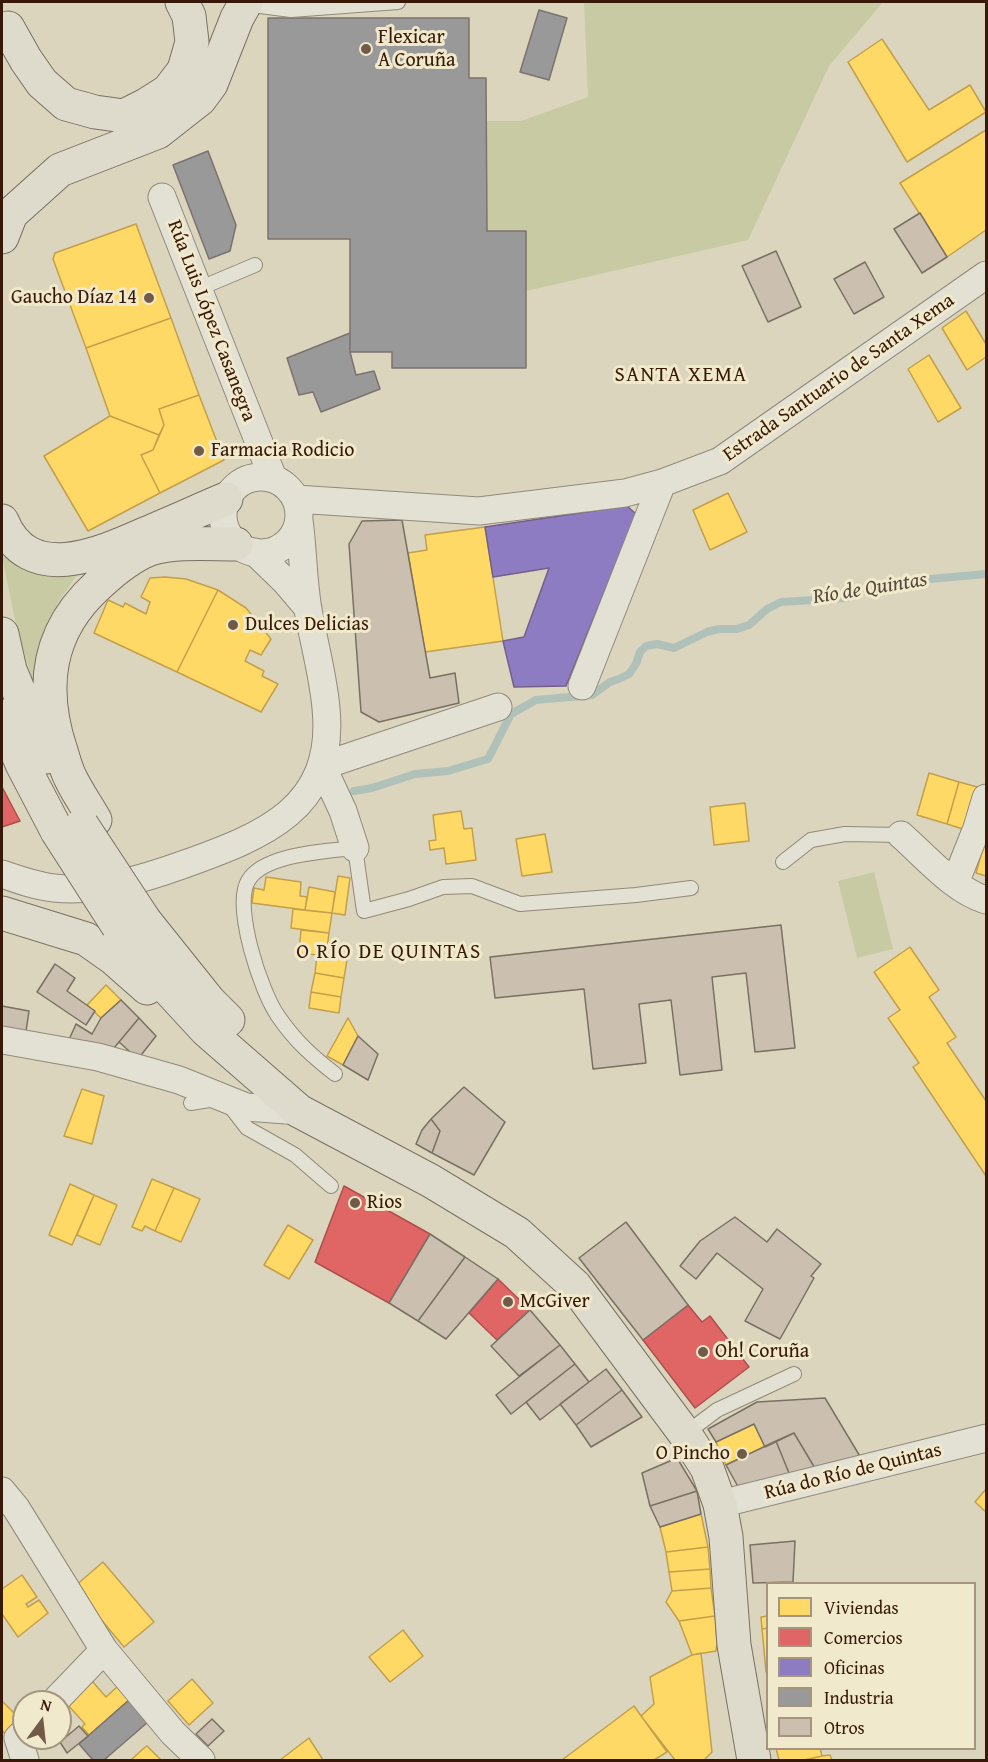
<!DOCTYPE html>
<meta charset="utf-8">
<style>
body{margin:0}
#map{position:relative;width:988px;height:1762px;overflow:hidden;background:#dbd5be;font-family:"Gentium Book Plus",serif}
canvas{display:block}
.frame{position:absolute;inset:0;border:3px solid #381808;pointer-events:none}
.legend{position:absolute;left:766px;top:1582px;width:210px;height:168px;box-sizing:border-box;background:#f0e9cc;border:2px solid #a6957e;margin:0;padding:8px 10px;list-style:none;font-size:18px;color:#381808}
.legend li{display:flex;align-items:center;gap:12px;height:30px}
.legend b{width:30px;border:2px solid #a6957e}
.north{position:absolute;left:12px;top:1690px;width:60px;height:60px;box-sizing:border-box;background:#f0e9cc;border:2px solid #a6957e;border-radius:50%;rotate:15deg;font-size:16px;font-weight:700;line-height:24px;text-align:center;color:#381808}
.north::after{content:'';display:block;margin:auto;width:21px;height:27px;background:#715a48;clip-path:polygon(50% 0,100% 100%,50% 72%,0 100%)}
</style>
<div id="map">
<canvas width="988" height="1762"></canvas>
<div class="frame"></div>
<ul class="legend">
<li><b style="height:16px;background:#ffd966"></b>Viviendas</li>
<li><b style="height:16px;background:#e06666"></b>Comercios</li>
<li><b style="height:16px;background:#8e7cc3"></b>Oficinas</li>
<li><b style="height:16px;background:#999"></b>Industria</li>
<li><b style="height:16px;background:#cbbfaf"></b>Otros</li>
</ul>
<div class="north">N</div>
</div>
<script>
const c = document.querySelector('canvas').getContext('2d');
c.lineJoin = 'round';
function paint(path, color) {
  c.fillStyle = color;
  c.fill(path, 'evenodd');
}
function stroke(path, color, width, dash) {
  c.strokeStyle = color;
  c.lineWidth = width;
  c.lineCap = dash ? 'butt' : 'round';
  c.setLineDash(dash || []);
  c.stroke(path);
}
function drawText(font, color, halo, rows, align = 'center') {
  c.font = font + ' "Gentium Book Plus",serif';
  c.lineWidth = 6;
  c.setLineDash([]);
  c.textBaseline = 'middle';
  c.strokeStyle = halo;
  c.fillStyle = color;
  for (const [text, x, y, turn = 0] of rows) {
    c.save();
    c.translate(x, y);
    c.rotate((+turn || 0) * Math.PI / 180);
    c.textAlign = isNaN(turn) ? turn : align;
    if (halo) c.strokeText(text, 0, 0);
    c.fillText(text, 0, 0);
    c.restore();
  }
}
paint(new Path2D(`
 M584,2H883L829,66L748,240L526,291V232L487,231L486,121H521L588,97Z
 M2,556C33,574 42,578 77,575L58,602L43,638L33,681L17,629Z
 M874,872L893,949L857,958L838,881Z`), '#c7caa2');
const homes = new Path2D(`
 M882,39L929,110L970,85L986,112L907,162L848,62Z
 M986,130V230L947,257L900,183Z
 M136,224L171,318L86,348L53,259L55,253Z
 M966,311L986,344V357L967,370L942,328Z
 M171,318L199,395L159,409L164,425L159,435L110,416L86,348Z
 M929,355L961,408L938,422L908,369Z
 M199,395L224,460L160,493L141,455L153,450L164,425L159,409Z
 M110,416L159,435L153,450L141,455L160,493L88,531L44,456Z
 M728,493L747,532L710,550L693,510Z
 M485,527L503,641L425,652L408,553L427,550L425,535Z
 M165,577L186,579L218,590L177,672L94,633L108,600L123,607L125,603L146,614L150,602L141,597L150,578Z
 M218,590L246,608L271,639L261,655L250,650L245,661L264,671L262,676L278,684L261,712L177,672Z
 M929,773L959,782L947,824L917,815Z
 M959,782L981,788L969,831L947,824Z
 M745,803L749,841L714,845L710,807Z
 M461,811L464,829L472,828L476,860L446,864L444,848L430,850L429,841L436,840L433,815Z
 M545,834L552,872L522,876L516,839Z
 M986,837V876L976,873Z
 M338,876L350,878L345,915L332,913Z
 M266,877L301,882L300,896L307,897L305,910L252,903L254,888L264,890Z
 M309,887L335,892L332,913L305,910Z
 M293,909L332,913L329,933L291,928Z
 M301,930L329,933L326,956L299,953Z
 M910,947L939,990L929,997L956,1037L947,1043L986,1101V1176L913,1067L919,1063L888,1018L900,1010L874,972Z
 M317,955L347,960L344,978L315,973Z
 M315,973L344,978L341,997L311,992Z
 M106,985L121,1000L101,1018L87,1005Z
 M311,992L341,997L339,1013L309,1008Z
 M348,1018L358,1036L343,1065L327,1056Z
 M82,1089L104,1096L92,1144L64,1136Z
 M152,1179L174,1188L155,1231L145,1226L142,1231L132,1227Z
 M70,1184L94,1195L72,1245L49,1235Z
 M174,1188L200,1199L181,1242L155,1231Z
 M94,1195L117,1205L100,1245L77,1235Z
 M288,1225L313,1240L289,1279L264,1265Z
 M754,1424L765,1447L726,1465L716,1442Z
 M986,1489V1512L975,1502Z
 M701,1514L708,1547L666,1552L660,1527Z
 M708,1547L710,1569L669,1572L666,1552Z
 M103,1562L154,1622L124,1647L74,1587Z
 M710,1569L711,1588L672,1591L669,1572Z
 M22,1575L37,1597L26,1604L28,1607L39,1600L48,1613L18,1637L2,1614V1589Z
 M711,1588L715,1616L679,1621L666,1602L672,1591Z
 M715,1616L717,1643L716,1651L692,1655L679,1621Z
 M768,1616V1628L762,1629L761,1617Z
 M768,1628V1672H766L762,1629Z
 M403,1630L423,1656L390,1682L369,1657Z
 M701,1653L712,1752L704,1760H675L641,1716L654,1704L650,1677L692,1655Z
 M192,1679L213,1703L189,1725L168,1701Z
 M92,1681L106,1697L117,1687L129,1700L89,1735L82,1727L85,1724L67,1704Z
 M2,1701L22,1721L5,1734L2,1730Z
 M634,1706L667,1752L654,1760H562Z
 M309,1738L323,1760H280Z
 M147,1746L161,1760H131L144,1748Z
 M776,1748H820L822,1756L804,1760H779Z
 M830,1755L832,1760H804L822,1756Z`);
paint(homes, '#ffd966');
stroke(homes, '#c39f4a', 1.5);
const shops = new Path2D(`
 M2,787L20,821L2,827Z
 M344,1186L430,1234L389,1303L315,1262Z
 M498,1279L530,1310L497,1340L469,1313Z
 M688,1305L702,1322L710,1316L749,1367L695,1408L643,1340Z`);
paint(shops, '#e06666');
stroke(shops, '#ae4f4a', 1.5);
const offices = new Path2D(`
 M627,506L636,514L566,686L514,687L503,641L524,637L549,568L493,577L485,527Z`);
paint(offices, '#8e7cc3');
stroke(offices, '#745e8b', 1.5);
const industry = new Path2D(`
 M539,10L567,18L549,80L520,72Z
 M268,18H469V78H486L487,231H526V368H392V352H350V239H268Z
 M208,151L236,225L230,251L209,259L173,165Z
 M350,333V352L356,375L374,371L380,389L321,412L313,392L299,395L287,358Z
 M129,1700L148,1722L104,1760H93L79,1744Z`);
paint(industry, '#999');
stroke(industry, '#7c726e', 1.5);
stroke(new Path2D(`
 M354,791L372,788L415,774L448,771L488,759L511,714L536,700L592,695L610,682L619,679L629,674L636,664L640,652L646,646L657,644L674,648L707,632L719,629H737L749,625L767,609L781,602L846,598L868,589L896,582L986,574`), '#b0c1ba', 8);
const building = new Path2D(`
 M920,213L947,257L922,273L894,229Z
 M776,251L801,307L768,322L742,266Z
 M865,262L884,297L854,314L834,279Z
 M402,520L430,678L455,673L459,703L379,722L361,712L349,544L362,521Z
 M781,925L795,1048L755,1052L746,973L712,977L722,1070L680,1075L671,1000L639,1004L646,1063L593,1069L584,989L495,998L490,957Z
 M55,964L75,978L67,991L95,1011L86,1025L37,992Z
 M121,1000L139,1018L109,1054L68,1042L76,1024L92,1034L101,1018Z
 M2,1006L29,1011L25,1038L2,1033Z
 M139,1018L156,1036L138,1059L119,1042Z
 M358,1036L378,1054L368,1080L343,1065Z
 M464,1087L505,1122L474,1175L432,1153L440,1131L431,1119Z
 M431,1119L440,1131L432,1153L416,1144L422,1130Z
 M735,1217L767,1242L777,1229L821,1264L811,1276L814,1278L780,1339L745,1321L763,1289L717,1253L696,1279L680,1266L700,1241Z
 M626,1222L688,1305L643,1340L579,1258Z
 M430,1234L465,1257L418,1321L389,1303Z
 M465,1257L498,1279L446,1339L418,1321Z
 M530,1310L560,1345L519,1376L491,1346Z
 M560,1345L575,1364L511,1414L496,1395Z
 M575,1364L589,1382L540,1420L526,1402Z
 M606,1369L622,1390L576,1425L560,1404Z
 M622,1390L642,1417L591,1447L576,1425Z
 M825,1398L861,1458L816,1470L794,1433L765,1447L754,1424L716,1442L708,1429L757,1402Z
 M794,1433L816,1470L791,1478L776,1441Z
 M776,1441L791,1478L741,1492L726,1465Z
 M677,1458L697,1491L650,1506L642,1473Z
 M697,1491L701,1514L660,1527L650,1506Z
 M795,1541L793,1582L753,1583L750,1545Z
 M212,1719L224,1731L208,1746L196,1734Z
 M79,1726L88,1736L67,1753L60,1742Z`);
paint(building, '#cbbfaf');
stroke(building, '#797063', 1.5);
const service = new Path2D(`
 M245,4L291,10L398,2
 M198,289L255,265
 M783,862L811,840L845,834L901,835
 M335,1074C312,1056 295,1041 278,1016C261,992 233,907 248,881C263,854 327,851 355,848L364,911L409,899L443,887L472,886L520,904L636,895L691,888
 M191,1103L215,1099
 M230,1106L247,1128L295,1155L331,1186
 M685,1434L717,1410L794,1374`);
const minor = new Path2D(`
 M162,197L273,478
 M223 515a38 38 0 1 1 76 0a38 38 0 1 1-76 0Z
 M296,499L479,511L625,493L662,483L720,461L986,275
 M255,552L285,581L308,608
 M582,686L662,483
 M977,828L986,798
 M901,835C927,858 954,890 986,900
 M355,848L343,811L322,766L498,707
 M2,874C19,880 36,886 54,888C97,893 143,879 182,865C263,836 336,809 326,708C323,675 314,643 308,610C303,580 303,549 299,520
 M955,883L977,828H986
 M2,1040L98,1057L179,1080L246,1107L299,1111
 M2,1491L16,1508L104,1650L173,1733L201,1760
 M720,1504L986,1438
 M54,1702L104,1650
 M24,1732L18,1738L25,1760`);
const trunk = new Path2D(`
 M8,28L26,60L42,83L66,104L95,112L124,116L146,105L168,91L184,70L192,42L189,16L182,2
 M2,237L11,214L60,170L158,132L200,99L211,84L237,18L246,2
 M2,521C30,589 106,551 154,530C178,520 202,509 226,499
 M2,634L10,670L46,757
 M2,716L22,764L57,831
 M95,820C87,806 77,792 70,777C66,769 64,760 61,751C40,688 47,631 98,585C113,571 131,556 150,549C176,541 210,544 236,544
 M2,913L86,939L113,958L147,988
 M145,921L209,1001L228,1020
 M118,926L158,978L206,1030L299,1111L431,1181L517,1233L575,1286L685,1434L707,1468L720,1504L726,1537L734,1645L754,1760`);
stroke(service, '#91897a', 16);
stroke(minor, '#91897a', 29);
stroke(trunk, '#797063', 35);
stroke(service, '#e3e0d4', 14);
stroke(minor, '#e3e0d4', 27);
stroke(trunk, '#dedbcc', 33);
const trunkBridge = new Path2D(`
 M82,825L145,921
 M57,831L118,926`);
stroke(trunkBridge, '#797063', 35, []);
stroke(trunkBridge, '#dedbcc', 33);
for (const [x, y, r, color] of [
 [366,49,6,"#715a48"],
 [149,298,6,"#715a48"],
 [199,451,6,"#715a48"],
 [233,625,6,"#715a48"],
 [355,1203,6,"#715a48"],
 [508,1302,6,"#715a48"],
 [703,1352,6,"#715a48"],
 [742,1454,6,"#715a48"]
]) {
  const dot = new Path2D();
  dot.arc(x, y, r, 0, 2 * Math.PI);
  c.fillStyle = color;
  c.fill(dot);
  stroke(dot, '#f0e9cc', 2);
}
drawText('20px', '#381808', '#f0e9cc', [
 ["Flexicar",378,38],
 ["A Coruña",378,61],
 ["Gaucho Díaz 14",137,298,"right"],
 ["Farmacia Rodicio",211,451],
 ["Dulces Delicias",245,625],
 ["Rios",367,1203],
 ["McGiver",520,1302],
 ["Oh! Coruña",715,1352],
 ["O Pincho",730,1454,"right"]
], 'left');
drawText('20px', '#381808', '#f0e9cc', [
 ["Rúa Luis López Casanegra",211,321,69],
 ["Estrada Santuario de Santa Xema",839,378,-35],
 ["Rúa do Río de Quintas",853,1472,-14]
]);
c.letterSpacing = '1.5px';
drawText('21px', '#381808', '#f0e9cc', [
 ["SANTA XEMA",681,376],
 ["O RÍO DE QUINTAS",389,953]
]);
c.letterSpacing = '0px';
drawText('italic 21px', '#56483d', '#f0e9cc', [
 ["Río de Quintas",870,589,-9]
]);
</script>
